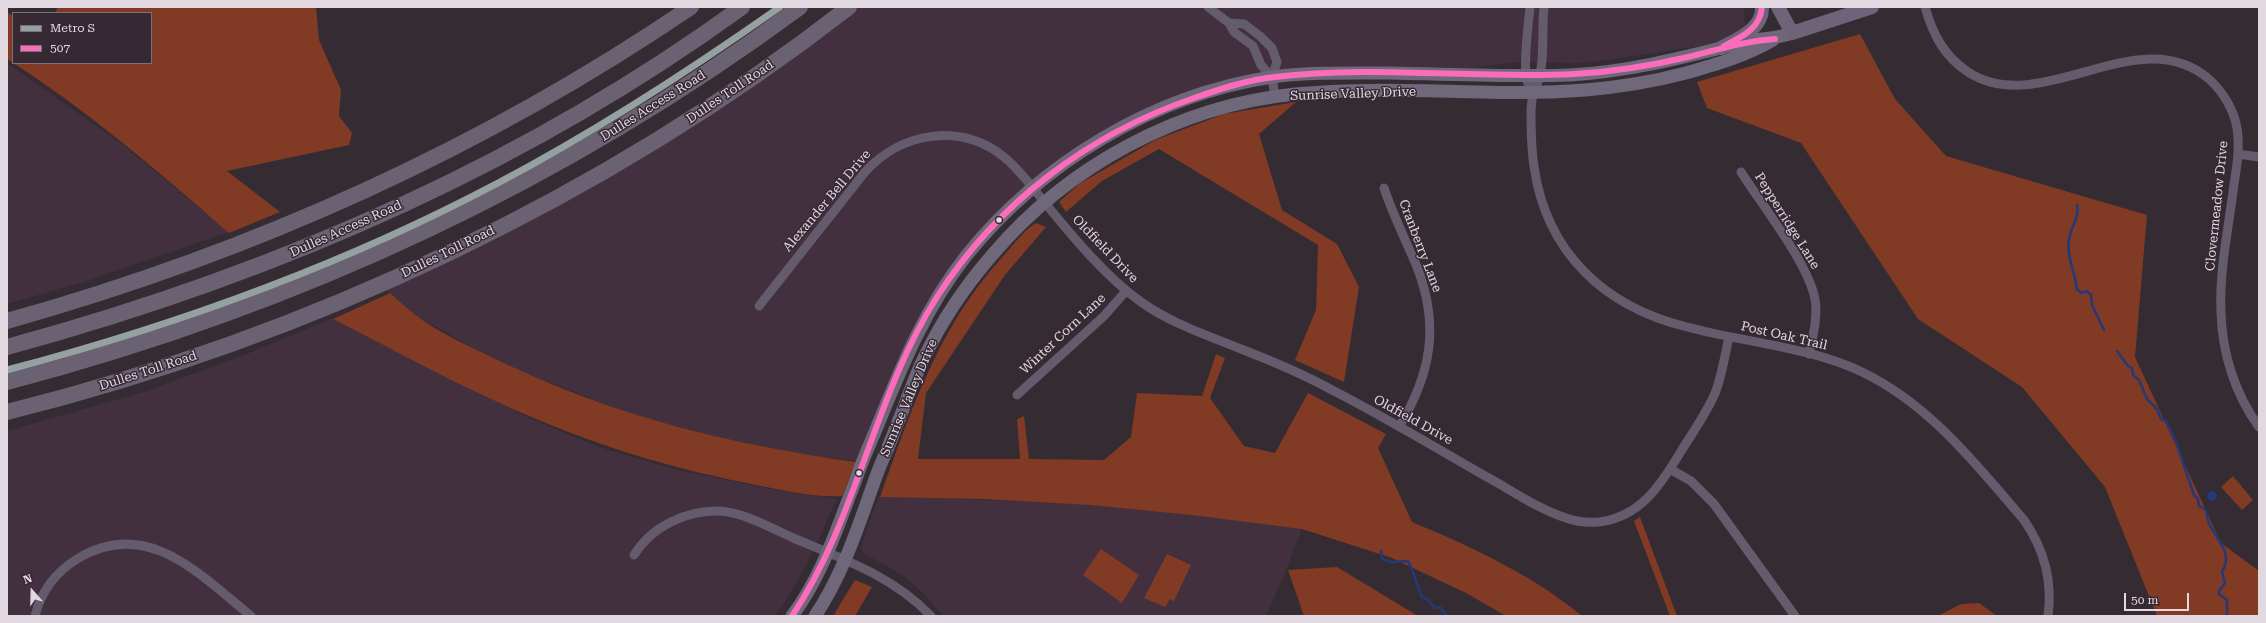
<!DOCTYPE html>
<style>
body{margin:0}
#map{position:relative;width:2266px;height:623px;overflow:hidden;background:#342c32;font-family:"Roboto Serif",serif}
canvas{display:block}
.frame{position:absolute;inset:0;border:8px solid #e1d8e0;pointer-events:none}
.legend{position:absolute;left:12px;top:12px;width:140px;height:52px;box-sizing:border-box;background:#372934;border:1px solid #7b6f79;margin:0;padding:5px 7px;list-style:none;font-size:12px;color:#e1d8e0}
.legend li{display:flex;align-items:center;gap:8px;height:20px}
.legend b{width:20px;border:1px solid #7b6f79}
.north{position:absolute;left:12px;top:571px;width:40px;height:40px;-webkit-text-stroke:3px #372934;paint-order:stroke;rotate:340deg;font-size:11px;font-weight:700;line-height:16px;text-align:center;color:#e1d8e0}
.north::after{content:'';display:block;margin:auto;width:14px;height:18px;background:#e1d8e0;clip-path:polygon(50% 0,100% 100%,50% 72%,0 100%)}
.scale{position:absolute;left:2124px;top:593px;width:65px;height:18px;box-sizing:border-box;border:2px solid #e1d8e0;border-top:0;padding-left:5px;font-size:12px;line-height:14px;white-space:nowrap;color:#e1d8e0;-webkit-text-stroke:3px #372934;paint-order:stroke}
</style>
<div id="map">
<canvas width="2266" height="623"></canvas>
<div class="frame"></div>
<ul class="legend">
<li><b style="height:5px;background:#95a1a1"></b>Metro S</li>
<li><b style="height:5px;background:#fb6dba"></b>507</li>
</ul>
<div class="north">N</div>
<div class="scale">50 m</div>
</div>
<script>
const c = document.querySelector('canvas').getContext('2d');
c.lineJoin = 'round';
function paint(path, color) {
  c.fillStyle = color;
  c.fill(path, 'evenodd');
}
function stroke(path, color, width, dash) {
  c.strokeStyle = color;
  c.lineWidth = width;
  c.lineCap = dash ? 'butt' : 'round';
  c.setLineDash(dash || []);
  c.stroke(path);
}
function drawText(font, color, halo, rows, align = 'center') {
  c.font = font + ' "Roboto Serif",serif';
  c.lineWidth = 3;
  c.setLineDash([]);
  c.textBaseline = 'middle';
  c.strokeStyle = halo;
  c.fillStyle = color;
  for (const [text, x, y, turn = 0] of rows) {
    c.save();
    c.translate(x, y);
    c.rotate((+turn || 0) * Math.PI / 180);
    c.textAlign = isNaN(turn) ? turn : align;
    if (halo) c.strokeText(text, 0, 0);
    c.fillText(text, 0, 0);
    c.restore();
  }
}
paint(new Path2D(`
 M848,7H1744L1745,30L1731,38L1707,45L1607,60L1579,63L1515,62L1466,69L1353,72L1223,89L1111,132L1003,215L941,291L865,462L813,456L737,443L632,414L527,374L470,346L420,318L379,284L567,192Z
 M7,63L123,145L229,232L83,282L7,304Z
 M333,318L529,418L599,447L677,470L776,490L837,499L805,568L783,605L773,616H7V431L144,392L252,352Z
 M879,496L1092,504L1197,514L1302,528L1287,568L1266,616H943L924,594L903,575L863,553L861,546Z`), '#42303f');
paint(new Path2D(`
 M58,7H316L319,40L341,90L339,116L352,133L349,145L227,171L280,212L229,233C158,171 87,110 7,59V12L13,16V63H151V13H55Z
 M1860,34L1895,99L1946,156L2147,215L2135,357L2221,543L2259,571V616H2157L2105,487L2022,387L1918,319L1801,143L1707,108L1697,82Z
 M1296,102L1259,134L1282,210L1337,244L1359,287L1344,382L1295,360L1316,310L1318,245L1159,149L1102,181L1066,212L1059,202L1079,184L1155,140L1224,114Z
 M1036,223L1046,227L1005,275L926,393L918,459H1020L1017,419L1024,416L1029,459L1104,460L1131,437L1137,393L1202,396L1216,354L1225,358L1210,398L1244,446L1275,453L1308,393L1386,434L1378,448L1412,522C1472,547 1531,574 1582,616H1506L1466,593L1392,558L1302,529L1192,515L1090,505L983,499L880,497C912,407 939,325 1006,253C1015,243 1024,230 1036,223Z
 M390,293C399,301 408,309 417,316C440,334 476,349 502,362C614,416 733,445 856,462L842,496C813,498 776,489 747,483C658,466 571,437 489,398C436,374 385,345 333,319Z
 M2233,476L2253,500L2242,510L2221,487Z
 M1640,517L1677,616H1670L1634,521Z
 M1101,549L1139,575L1122,603L1083,575Z
 M1167,554L1191,565L1174,601L1170,599L1165,607L1144,598Z
 M1337,567L1418,616H1304L1288,570Z
 M855,580L872,587L855,616H833Z
 M1979,603L1997,616H1938L1961,604Z`), '#813a23');
paint(new Path2D(`
 M2207 496a5 5 0 1 1 10 0a5 5 0 1 1-10 0Z`), '#253978');
stroke(new Path2D(`
 M2077,205C2080,216 2071,227 2069,239C2066,255 2075,272 2077,289L2081,293L2087,291L2091,295L2092,305L2104,330
 M2117,351L2128,366L2132,368L2133,375L2139,380L2147,399L2157,409L2161,419L2166,421L2176,442L2194,495L2198,499L2199,506L2206,510C2207,514 2207,519 2209,523C2216,540 2234,552 2222,572L2225,583L2219,591V594L2227,600V616
 M1381,551L1382,559L1392,562L1408,561C1415,573 1416,585 1422,597L1427,599L1435,608L1440,607L1447,616`), '#253978', 2.5);
stroke(new Path2D(`
 M1208,7L1229,23L1234,32L1253,46L1261,65L1272,77
 M1530,7C1528,29 1524,53 1526,75C1526,82 1531,88 1532,94C1533,99 1531,105 1531,110C1531,129 1531,148 1534,166C1546,253 1605,307 1687,327C1742,342 1810,347 1862,372C1929,404 1976,464 2024,520C2044,549 2053,580 2048,616
 M1925,7C1933,35 1944,56 1968,72C2041,120 2140,17 2210,80C2223,92 2234,110 2237,128C2240,147 2237,165 2234,184C2229,226 2219,270 2221,312C2222,353 2235,394 2259,427
 M1229,23L1244,24L1260,36L1272,48L1277,62L1272,77L1275,97
 M1532,94C1547,73 1541,33 1544,7
 M2238,154L2259,157
 M1741,172C1762,205 1808,263 1815,299C1818,317 1813,336 1809,354
 M1384,188C1393,215 1406,241 1417,267C1440,326 1431,374 1399,427
 M759,306L865,172C901,132 961,122 1004,157C1020,170 1032,187 1045,203C1074,238 1104,275 1141,302C1172,324 1207,335 1241,349C1272,361 1303,374 1332,390C1385,417 1436,448 1487,477C1513,491 1538,509 1566,518C1577,522 1587,523 1599,522C1640,517 1660,486 1680,453C1692,433 1707,413 1716,391C1722,374 1725,355 1729,337
 M1017,395L1104,316L1126,291
 M1670,469L1691,481L1714,504L1795,616
 M634,555C652,526 687,510 720,511C745,513 769,527 791,537C841,558 893,576 931,616
 M35,616C41,592 56,572 77,559C147,516 200,575 251,616`), '#645c6d', 9);
stroke(new Path2D(`
 M792,616C822,576 837,528 855,482C862,461 871,442 879,422C903,363 926,307 966,256C1041,163 1153,95 1272,77C1310,72 1350,73 1389,73C1449,74 1510,77 1570,75C1625,72 1677,59 1729,46C1737,44 1746,41 1754,40C1768,38 1779,38 1792,33
 M815,616C842,576 857,530 873,485C879,466 889,447 896,427C906,404 913,380 924,358C942,320 966,285 993,254C1068,166 1178,106 1295,94C1357,88 1420,91 1482,92C1554,94 1617,91 1686,73C1717,64 1746,56 1773,40`), '#6f677a', 13);
stroke(new Path2D(`
 M1778,7L1792,33L1872,7
 M1721,48C1738,39 1763,29 1762,7`), '#6e6479', 14);
stroke(new Path2D(`
 M7,321C250,253 482,149 691,7
 M7,347C268,276 522,167 742,7
 M7,382C296,306 559,185 800,7
 M7,412C308,337 604,198 849,7`), '#6a6172', 16);
stroke(new Path2D(`
 M1724,46C1742,37 1760,29 1762,7
 M792,616C857,520 874,395 937,297C997,203 1089,134 1194,98C1220,89 1247,80 1275,77C1374,65 1475,79 1574,74C1613,72 1650,66 1688,57C1717,50 1745,41 1775,39`), '#fb6dba', 6);
stroke(new Path2D(`
 M7,370C174,326 345,264 498,183C597,131 689,71 780,7`), '#95a1a1', 7);
for (const [x, y, r, color] of [
 [999,220,3.5,"#e1d8e0"],
 [859,473,3.5,"#e1d8e0"]
]) {
  const dot = new Path2D();
  dot.arc(x, y, r, 0, 2 * Math.PI);
  c.fillStyle = color;
  c.fill(dot);
  stroke(dot, '#372934', 1.5);
}
drawText('13px', '#e1d8e0', '#372934', [
 ["Dulles Toll Road",730,92,-34],
 ["Sunrise Valley Drive",1353,94,-2],
 ["Dulles Access Road",653,106,-32],
 ["Alexander Bell Drive",827,201,-50],
 ["Clovermeadow Drive",2217,206,-84],
 ["Pepperridge Lane",1787,221,58],
 ["Dulles Access Road",346,229,-24],
 ["Cranberry Lane",1420,246,69],
 ["Oldfield Drive",1105,249,46],
 ["Dulles Toll Road",448,252,-26],
 ["Winter Corn Lane",1063,334,-43],
 ["Post Oak Trail",1784,336,13],
 ["Dulles Toll Road",148,371,-18],
 ["Sunrise Valley Drive",909,398,-67],
 ["Oldfield Drive",1413,420,29]
]);
</script>
